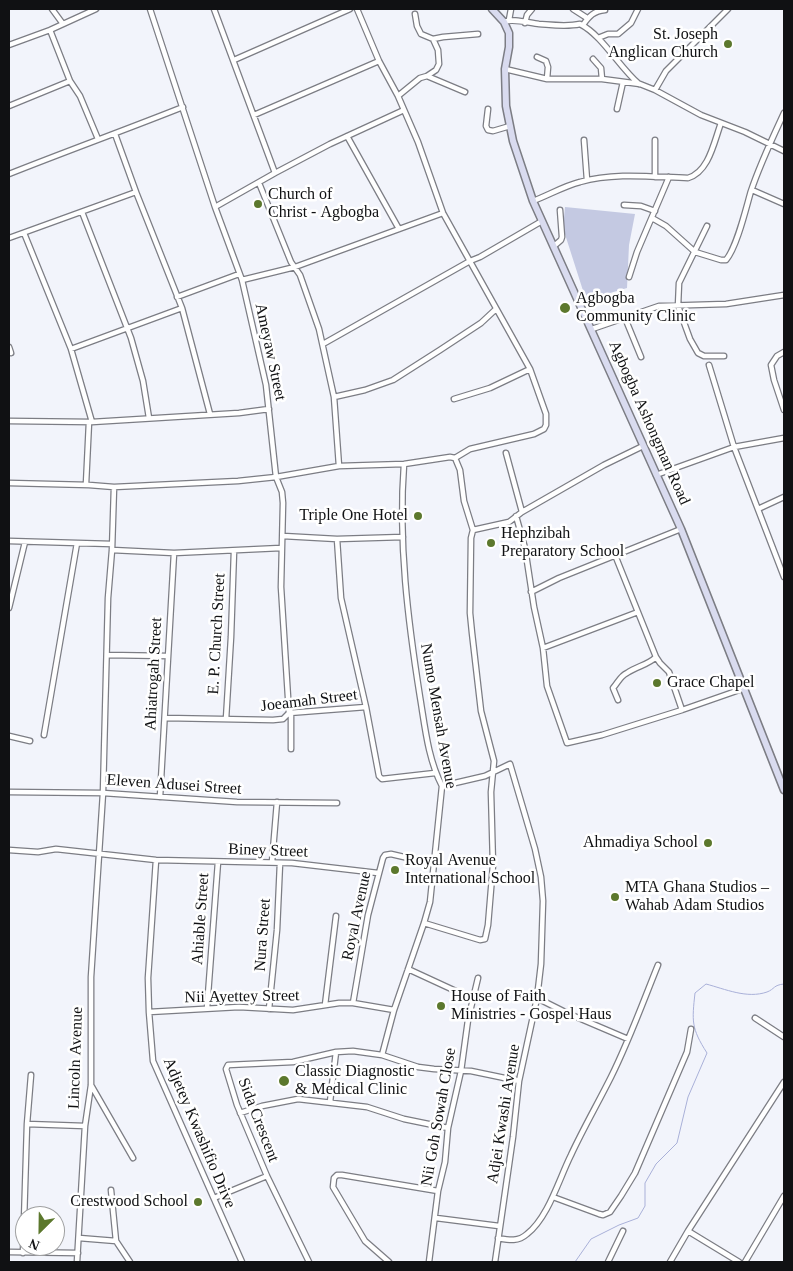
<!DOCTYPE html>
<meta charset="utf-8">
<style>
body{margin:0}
#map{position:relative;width:793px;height:1271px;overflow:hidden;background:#f2f4fb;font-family:"Times New Roman",serif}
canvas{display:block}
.frame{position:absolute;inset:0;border:10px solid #101113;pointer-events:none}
.north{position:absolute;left:15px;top:1206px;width:50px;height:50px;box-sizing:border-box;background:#fff;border:1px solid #9fa0a1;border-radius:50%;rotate:203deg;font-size:14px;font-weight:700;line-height:20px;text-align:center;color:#101113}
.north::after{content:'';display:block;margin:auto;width:18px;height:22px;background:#5c782d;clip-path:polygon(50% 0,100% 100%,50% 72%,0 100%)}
</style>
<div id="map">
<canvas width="793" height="1271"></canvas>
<div class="frame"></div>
<div class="north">N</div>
</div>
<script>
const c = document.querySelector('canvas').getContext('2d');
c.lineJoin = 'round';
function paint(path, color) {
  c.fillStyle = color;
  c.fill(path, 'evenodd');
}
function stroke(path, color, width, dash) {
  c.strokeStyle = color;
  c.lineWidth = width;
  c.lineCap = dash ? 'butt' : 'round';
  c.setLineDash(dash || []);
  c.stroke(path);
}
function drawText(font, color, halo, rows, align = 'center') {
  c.font = font + ' "Times New Roman",serif';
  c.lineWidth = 5;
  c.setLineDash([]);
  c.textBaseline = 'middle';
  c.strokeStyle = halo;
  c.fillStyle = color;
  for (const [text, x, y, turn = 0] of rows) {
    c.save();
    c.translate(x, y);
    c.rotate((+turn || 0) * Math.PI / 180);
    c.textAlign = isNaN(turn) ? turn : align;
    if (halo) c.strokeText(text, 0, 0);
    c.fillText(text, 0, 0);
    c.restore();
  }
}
paint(new Path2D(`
 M565,207L635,214L629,245L627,288L586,300L563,228Z`), '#c4c9e2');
stroke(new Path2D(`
 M575,1262L591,1239L619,1225L638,1218L645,1206V1183L656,1164L677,1143L688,1097L707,1053C691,1028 692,1021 695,993L706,984C725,989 747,999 767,992C775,989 773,985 784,984`), '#a9b0d8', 1);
const street = new Path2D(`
 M52,9L63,24
 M150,9L215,207L242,280L266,385L276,477L282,492L283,503L281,587L289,713
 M214,9L275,173
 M357,9L379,61L398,96L418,142L443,213L530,369L546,414V425L544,429L534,434L470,449L455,458
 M573,9L587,18
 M415,14L417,26L421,34L433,39L438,50L439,64L436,70L427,76
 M509,20L511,9
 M504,22C512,18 529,23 539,24C553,25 567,27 580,24C602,35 619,67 639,84
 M525,23L527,15L532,9
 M583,25C589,16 594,11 605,10
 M50,30L70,81L80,96L98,139
 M598,38L608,34H618L631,23L638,9
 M433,39L443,37L478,34
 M9,45L50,30L96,9
 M537,57L546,61L548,67L547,79
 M593,59L601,68L602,79
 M234,60L350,9
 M505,69L547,79H602L640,84L655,90L701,115L745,132L784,151
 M655,90L666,71L728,9
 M398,96L420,78L427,76L465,92
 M9,106L70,81
 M488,109L486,126L488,130L493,131L510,126
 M617,109L623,82
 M254,115L379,61
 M115,134L136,192L182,308L210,414
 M347,136L399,229
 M584,140L587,180
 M655,140V177
 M9,174C67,151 125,130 183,107
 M259,183L291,262L300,275L319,329L334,397L339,466
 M752,190L784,204
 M533,201C549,195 564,186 580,182C615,172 653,177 688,178C709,172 714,142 721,123
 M624,205L641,206L655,211
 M215,207L275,173L330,144L404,110
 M82,212L131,338L143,381L149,418
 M652,218L666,226L695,252L721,260H726C737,247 746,208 751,191C760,164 772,139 784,113
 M707,226L679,283L678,306L690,339L698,353L704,356H724
 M24,233L71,349L92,422
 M9,238L136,192
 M554,246L561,240L562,237L560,210
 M629,277L637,252L669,177
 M242,280L295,267L443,213
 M177,297L239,274
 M625,318L641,357
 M592,329L659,306L726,304L784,295
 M323,344L470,261L480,257L542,221
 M9,347L11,353
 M71,349L182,308
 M784,352L777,356L771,365L774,380L784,410
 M709,365L734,447L784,577
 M334,397L365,390L393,380L440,350L481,323L496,309
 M454,399L490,388L530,369
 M9,421L92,422L239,413L269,409
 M506,453L522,512
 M455,458L460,470L464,501L473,530
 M656,475L734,447L784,438
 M9,483L89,485L114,487L238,481L276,477L339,466L404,464L450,457L455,458
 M86,484L89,422
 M758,509L784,497
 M516,516L525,548L534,607L543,648L547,686L567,743L602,735L682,710L745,688
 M473,530L509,522L522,512L604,465L643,446
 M283,536L337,539L403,537
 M337,539L341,598L366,707L379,776L382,779L435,773
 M9,541L112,544
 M112,550L174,553L281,548
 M615,555L656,657L660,663L669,672L682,710
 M531,592L559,578L681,529
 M9,608L25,542
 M543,648L638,612
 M107,655L168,656
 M618,700L613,688C618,683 620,676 627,673C637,666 648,665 656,657
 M165,718L273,720L283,719L289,713L366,707
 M226,719L231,637L234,551
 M44,735L77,543
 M9,736L30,741
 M291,749V712
 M442,786L485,776L510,764L535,849L541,877L543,901L541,964L537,998L519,1081L513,1137L495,1262
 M9,792L103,793L237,802L337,803
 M160,797L174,553
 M9,850L38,852L56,849L156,860L292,863L378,873
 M156,860L148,978L149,1012L153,1061L242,1262
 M272,862L277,802
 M424,923L480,940L485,939L488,925L493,865L491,792L494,761L481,711L472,633L470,613L471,538L473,530
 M408,969L473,999
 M537,998L567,1013L628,1039
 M353,1003L368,915L383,858L385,855L391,854L434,864
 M325,1005L336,916
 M207,1008L218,862
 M269,1009L277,930L280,863
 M149,1012L239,1007L293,1010L339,1003H353L394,1010
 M755,1018L784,1037
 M382,1055L394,1010L424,923L430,902L442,786C428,759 425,727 420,697C408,621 398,542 404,464
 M91,1085L133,1158
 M330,1102L336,1052
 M240,1113L262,1106L298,1099L367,1107L404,1119L448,1128
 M27,1124L85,1126
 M111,1190L116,1241
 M553,1197L599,1214L603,1215L610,1212L621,1196L635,1173L687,1052L691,1029
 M214,1198L267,1176
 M436,1218L499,1226
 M688,1231L739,1262
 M79,1238L116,1241L130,1262
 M498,1238C509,1240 518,1242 527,1234C548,1218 559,1179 571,1155C583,1129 598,1103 611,1077C629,1041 643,1002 658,965
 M9,1252L78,1253
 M23,1253L27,1124L31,1075
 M77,1262L85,1126L91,1085V977L103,793L108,598L112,550L114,487
 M309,1262L267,1176L237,1105L226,1069L228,1065L293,1062L336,1052L353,1051L382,1055L418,1067L434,1069L471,1071L519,1081
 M389,1262L365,1241L333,1187L334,1178L337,1175H342L438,1191
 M429,1262L438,1191L445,1162L448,1128L461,1071L468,1020L478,978
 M608,1262L623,1231
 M670,1262L688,1231L784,1082
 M745,1262L784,1196`);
const secondary = new Path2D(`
 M492,9L504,22L509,33V47L505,69L506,106L513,141L533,201L681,529L784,790`);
stroke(street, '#7c7d84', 7);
stroke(secondary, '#7c7d84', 9);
stroke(street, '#fff', 4.5);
stroke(secondary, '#d9dbef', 6);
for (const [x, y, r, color] of [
 [728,44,5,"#5c782d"],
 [258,204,5,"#5c782d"],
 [565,308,6,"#5c782d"],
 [418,516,5,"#5c782d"],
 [491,543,5,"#5c782d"],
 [657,683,5,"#5c782d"],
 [708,843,5,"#5c782d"],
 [395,870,5,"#5c782d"],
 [615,897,5,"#5c782d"],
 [441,1006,5,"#5c782d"],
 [284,1081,6,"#5c782d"],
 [198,1202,5,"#5c782d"]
]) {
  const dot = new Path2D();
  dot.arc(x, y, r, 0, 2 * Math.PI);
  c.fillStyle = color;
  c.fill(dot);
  stroke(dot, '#fff', 2);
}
drawText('16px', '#101113', '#fff', [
 ["St. Joseph",718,35,"right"],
 ["Anglican Church",718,53,"right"],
 ["Church of",268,195],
 ["Christ - Agbogba",268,213],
 ["Agbogba",576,299],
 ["Community Clinic",576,317],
 ["Triple One Hotel",408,516,"right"],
 ["Hephzibah",501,534],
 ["Preparatory School",501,552],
 ["Grace Chapel",667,683],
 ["Ahmadiya School",698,843,"right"],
 ["Royal Avenue",405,861],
 ["International School",405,879],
 ["MTA Ghana Studios –",625,888],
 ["Wahab Adam Studios",625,906],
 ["House of Faith",451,997],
 ["Ministries - Gospel Haus",451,1015],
 ["Classic Diagnostic",295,1072],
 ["& Medical Clinic",295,1090],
 ["Crestwood School",188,1202,"right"]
], 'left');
drawText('16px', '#101113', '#fff', [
 ["Ameyaw Street",270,352,78],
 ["Agbogba Ashongman Road",649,423,66],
 ["E. P. Church Street",217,634,-87],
 ["Ahiatrogah Street",154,674,-87],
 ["Joeamah Street",309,701,-7],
 ["Numo Mensah Avenue",438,716,80],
 ["Eleven Adusei Street",174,785,4],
 ["Biney Street",268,851,2],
 ["Royal Avenue",357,916,-78],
 ["Ahiable Street",201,919,-86],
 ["Nura Street",263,935,-86],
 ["Nii Ayettey Street",242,997,-1],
 ["Lincoln Avenue",76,1058,-88],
 ["Adjei Kwashi Avenue",504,1114,-81],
 ["Nii Goh Sowah Close",439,1117,-80],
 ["Sida Crescent",258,1120,69],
 ["Adjetey Kwashifio Drive",199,1133,67]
]);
</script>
